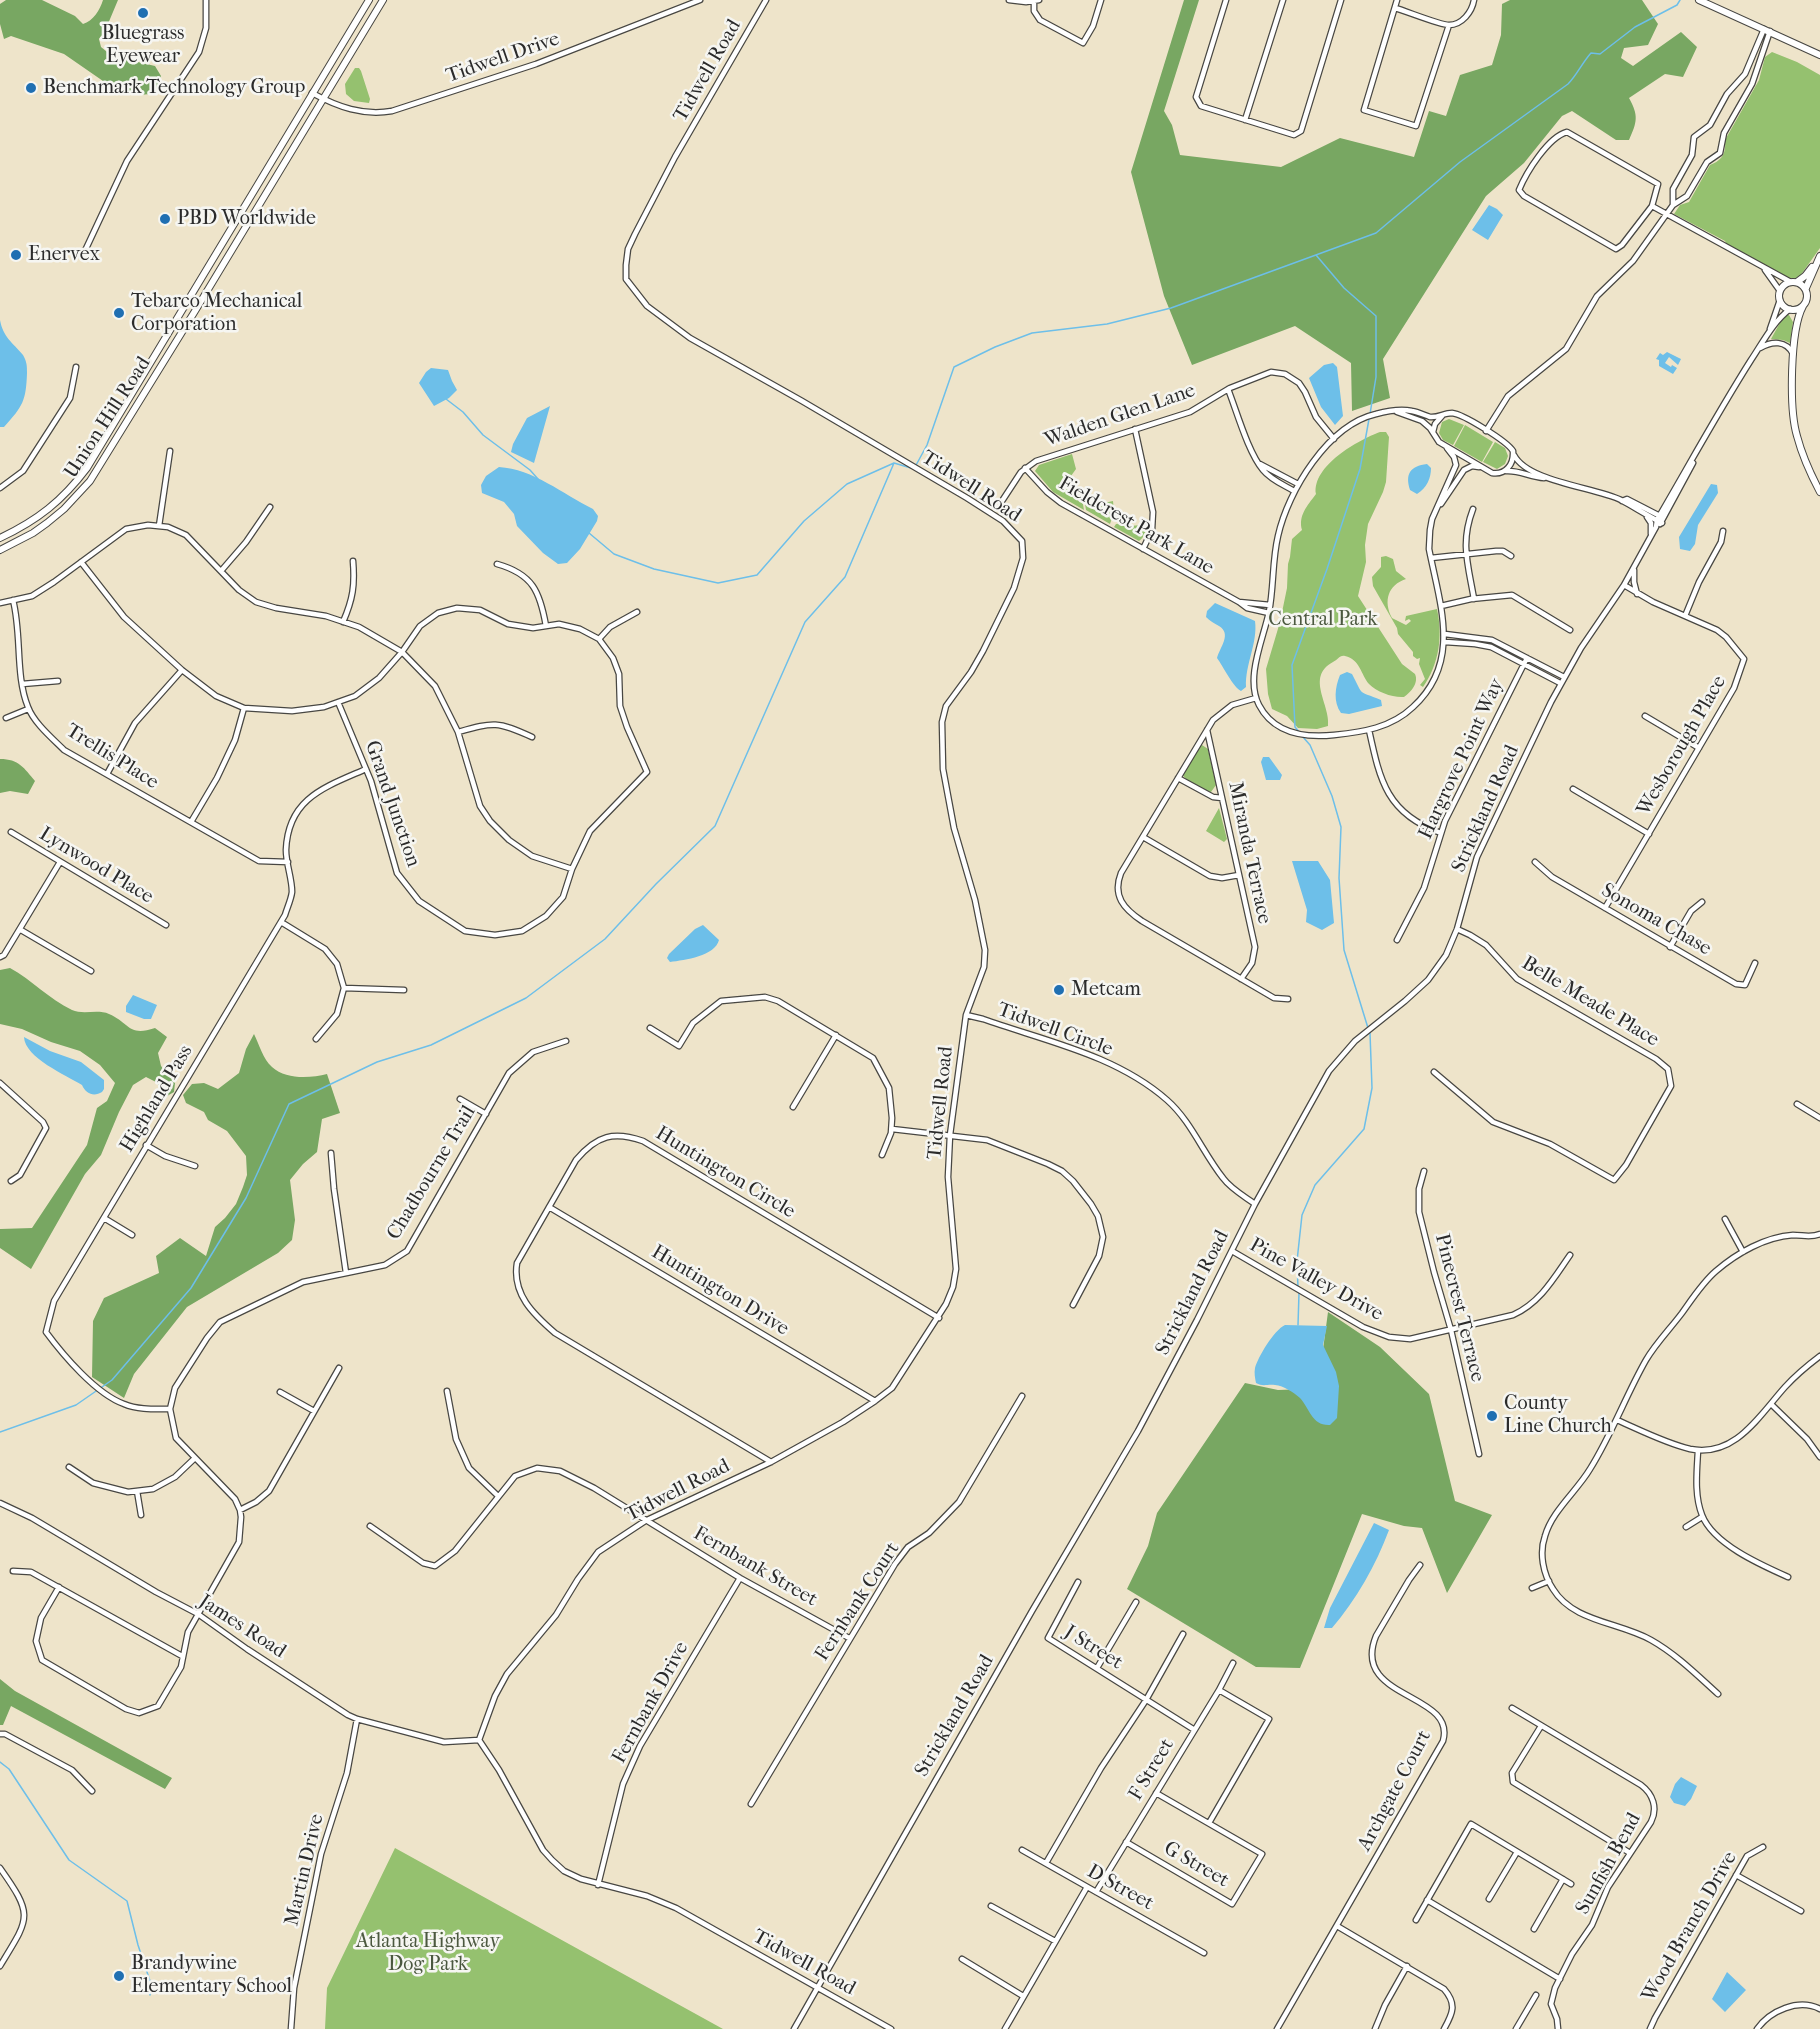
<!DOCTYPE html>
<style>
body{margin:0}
canvas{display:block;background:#eee4ca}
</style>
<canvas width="1820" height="2029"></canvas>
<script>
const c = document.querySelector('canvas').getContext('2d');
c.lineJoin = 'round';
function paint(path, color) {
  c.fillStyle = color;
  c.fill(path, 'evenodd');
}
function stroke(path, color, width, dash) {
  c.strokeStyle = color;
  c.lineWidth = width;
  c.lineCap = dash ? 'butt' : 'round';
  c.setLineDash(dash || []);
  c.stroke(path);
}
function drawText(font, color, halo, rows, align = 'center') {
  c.font = font + ' "IM FELL French Canon",serif';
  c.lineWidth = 5;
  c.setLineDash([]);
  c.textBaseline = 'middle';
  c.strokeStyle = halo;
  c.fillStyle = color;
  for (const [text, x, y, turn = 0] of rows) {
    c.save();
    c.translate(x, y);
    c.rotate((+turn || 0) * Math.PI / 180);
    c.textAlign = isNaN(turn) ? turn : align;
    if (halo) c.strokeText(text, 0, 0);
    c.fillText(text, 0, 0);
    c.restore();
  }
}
paint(new Path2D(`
 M1772,52L1797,62L1820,75V248L1800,276L1794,279L1781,276L1727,245L1725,241L1674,214L1680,205L1689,202L1710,165C1723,160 1726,153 1725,140L1759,80L1765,57Z
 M355,68H359L361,71L370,99L369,103L354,101L346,94L345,84Z
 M1786,315H1789L1793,322L1790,343L1783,340L1771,339L1782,319Z
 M1449,419L1464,425L1453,445L1443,440L1439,433L1442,422Z
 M1465,425L1493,442L1482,462L1454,446Z
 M1380,432H1386L1389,437L1386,482L1383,492L1368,524L1365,545L1366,562L1358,596L1402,664L1415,674C1419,683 1411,692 1404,697C1393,698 1377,692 1369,684C1361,675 1360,659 1345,656C1339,655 1338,660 1333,662C1305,677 1331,705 1328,726L1317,729L1298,728L1287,716L1272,709L1268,694L1266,669L1280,622L1287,588L1288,564L1290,557L1292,539L1302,530C1298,516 1307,506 1316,494C1312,466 1358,440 1380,432Z
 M1495,442L1505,448L1508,456L1505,464L1497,469L1483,462Z
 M1072,454L1076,469L1071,476L1073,485L1080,488L1084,510L1053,492L1035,471L1039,465Z
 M1113,501L1114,512L1110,524L1086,510L1085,504L1089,503L1090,508H1095V510L1099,509L1098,507L1104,506V503Z
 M1144,521H1148C1147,528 1145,537 1139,541L1114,527L1116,524L1125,523L1128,526L1143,525Z
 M1386,556L1393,559L1396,571L1406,579C1388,585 1383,601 1392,618L1406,625L1411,621L1409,619L1405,621L1406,616L1437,609C1443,637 1439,664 1423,687L1420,685L1425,679L1419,664L1420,658L1417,659L1413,656V652L1398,634L1397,628L1373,586L1372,577L1381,567V557Z
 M1202,745L1208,749L1216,785L1211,792C1202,791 1187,783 1182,774L1198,746Z
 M1219,808L1227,839L1224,842L1206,831Z
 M395,1848L723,2029H325L327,1988Z`), '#95c16f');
paint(new Path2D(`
 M6,0H42L75,16L83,24C93,21 100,10 103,0H118L105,31L99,39L101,47L112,56L155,66L161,76L159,85L150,94L139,95L123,91L103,81L64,54L11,36L4,39L0,24V4Z
 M1184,0H1199L1164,111L1172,125L1180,155L1281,167L1340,138L1414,157L1429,111L1446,116L1460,75L1492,65L1501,35L1502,4L1510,0H1642L1658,24L1648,45L1624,48L1621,58L1633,66L1681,32L1697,47L1683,77L1665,74L1629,98C1639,116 1637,122 1629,140H1616L1572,111L1562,116L1524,163L1486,196L1383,359L1390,398L1352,411L1351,363L1295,326L1192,365L1164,296L1131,172Z
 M0,759C19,759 24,768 35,781L28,794L10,791L0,793Z
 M10,968C32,980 49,999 72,1010C83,1015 98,1009 109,1014C130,1023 128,1037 155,1028L167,1037L158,1053L161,1066L175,1083L174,1092L167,1096L156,1082L146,1077L133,1085L119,1112L101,1155L85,1174L31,1269L0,1248V1229L32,1228L87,1145L97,1108L107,1101L115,1083L100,1065L80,1051L51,1042L22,1029L0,1024V970Z
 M254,1034C259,1044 263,1059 272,1067C286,1080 311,1078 327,1074L340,1113L322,1119L317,1152L303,1164L290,1180L295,1220L292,1240L278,1253L187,1307L134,1374L124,1398L92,1377L93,1321L104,1298L159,1273L156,1256L180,1238L206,1256L215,1227L225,1218L236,1204L243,1187L247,1175L246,1156L227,1131L208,1120L204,1112L186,1103L183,1095L192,1084L204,1083L218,1089L239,1073L246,1049Z
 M1328,1312L1380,1347L1429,1394L1455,1501L1492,1515L1447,1593L1422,1528L1404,1526L1362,1514L1300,1668L1256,1667L1127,1589L1148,1546L1157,1513L1245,1383L1278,1390L1307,1389L1322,1357Z
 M0,1679L15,1691L172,1778L165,1789L11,1706L3,1725H0Z`), '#78a762');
paint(new Path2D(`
 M1489,205L1497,209L1503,215L1488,240L1472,230Z
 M0,320C3,337 13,343 23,355C27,362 27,366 27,373C26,401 23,406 4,427H0Z
 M1667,352L1681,359L1678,365L1669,357L1665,363L1671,367L1672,365L1677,368L1673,374L1659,366V360L1656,359L1660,353L1663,355Z
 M1333,363L1337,367L1343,416L1335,425L1321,407L1309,378L1324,365Z
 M431,368L448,370L452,381L457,390L449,398L434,406L419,383L426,372Z
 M550,406L534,463L511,452L513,444L527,418Z
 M1427,464L1431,468C1431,478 1427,488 1417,494L1410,490C1405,474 1410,466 1427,464Z
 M499,467C533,469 563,494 593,509L598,516L597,521L580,549L567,563L558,564L543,553L517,526L514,514L504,502L482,493L481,485L486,476Z
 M1711,484L1717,485L1718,493L1698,525L1695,544L1690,551L1680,549L1679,537Z
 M1215,603L1255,621C1258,643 1245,664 1246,687L1241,691C1233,687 1223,666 1217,658C1220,647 1232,634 1219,626C1214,623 1210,621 1206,617L1207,611Z
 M1347,672L1352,674C1364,697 1357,690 1381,700L1382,706L1349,714L1341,713C1333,702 1335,687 1340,675Z
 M1263,757H1269L1282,775L1280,780H1266L1261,762Z
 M1292,861H1318L1330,880L1334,923L1322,930L1306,922L1307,910Z
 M703,925L719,940C715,956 685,960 670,962L667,958L669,954L695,929Z
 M133,995L157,1005L151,1019H144L126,1012V1006Z
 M24,1037L50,1051L81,1062L104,1080V1089L102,1092C94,1097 86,1094 82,1085C66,1075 25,1058 24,1037Z
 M1285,1325L1327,1326L1323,1345L1336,1372L1339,1386L1337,1418L1330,1425C1312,1426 1310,1409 1300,1398C1293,1392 1284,1386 1275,1385C1267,1384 1263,1387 1256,1383C1255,1378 1254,1373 1255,1368C1258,1357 1274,1330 1285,1325Z
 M1374,1523L1389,1530C1376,1565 1356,1600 1332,1628H1324L1330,1608Z
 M1681,1777L1697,1786L1691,1799L1685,1806L1674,1803L1670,1797L1675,1784Z
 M1727,1972L1746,1990L1725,2012L1712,1999Z`), '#6dbfe9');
stroke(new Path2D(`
 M1316,255L1344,288L1376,316V377L1370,414
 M446,399L463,412L483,435L530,470L538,479
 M915,467L927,445L954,367L995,347L1032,333L1107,324L1171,308L1376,233L1460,162L1568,84C1577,75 1582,63 1591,53L1600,54L1635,27L1677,5L1680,0
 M589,533L614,554L654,569L718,583L757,575L804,521L847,484L894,463L911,468
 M1300,733L1295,727L1292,665L1327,569L1360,469L1369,419
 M1303,737L1310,745L1332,796L1341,827L1339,878L1344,950L1368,1028
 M1298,1288L1297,1261L1302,1215L1315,1185L1364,1129L1372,1088L1370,1033
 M1298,1325L1299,1293
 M0,1432L76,1405L112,1380L191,1288L246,1198L289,1104L377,1062L431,1045L526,998L605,939L656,884L715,826L805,622L845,577L894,463
 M0,1762L9,1769L69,1860L127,1901L138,1945L150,1981V1995`), '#6dbfe9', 1.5);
const minor = new Path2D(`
 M766,0L675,157L635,234L628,249L626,265V279L647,306L690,338L802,401L967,498L1003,521L1022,541L1023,558L1014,588L983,651L971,672L946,706L942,722L943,769L954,828L975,900L985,950L984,967L966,1015L950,1135L948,1177L956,1269L953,1287L946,1304L892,1388L875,1401L843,1422L771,1462L645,1521L598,1552L578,1579L556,1615L507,1674L495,1696L479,1740L499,1770L543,1850L552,1860L564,1871L581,1879L647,1896L676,1908L891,2029
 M1009,0L1026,2L1039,0
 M1226,0L1196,97L1201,106L1294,135L1301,131L1341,0
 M1397,0L1364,110L1416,126L1449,25
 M1034,2V11L1040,20L1083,43L1093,26L1101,0
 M1395,8C1406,11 1440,25 1449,25C1462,25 1472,12 1474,0
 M312,93C338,107 363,116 392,111L536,64L700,0
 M1245,120L1283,0
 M1673,204V189L1692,155L1694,137L1710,125L1727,94L1745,74L1764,29
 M1652,206L1622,245L1616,249L1524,196L1519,190C1526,173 1548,137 1567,132L1658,184L1652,206L1789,281
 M83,255L127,161L199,52L206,28V0
 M1765,270L1780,291
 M1770,329L1780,300
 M1760,348C1772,341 1786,340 1793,354
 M1228,389C1237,412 1248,452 1263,470C1271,480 1284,485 1294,491
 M1397,412L1422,421L1430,428L1439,442L1492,473C1506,475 1514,464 1513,451C1507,441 1463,414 1452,413C1444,413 1438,418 1430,417C1424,415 1418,412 1412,411C1402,409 1387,411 1376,414C1328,425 1288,491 1278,536C1272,561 1274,587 1269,612C1263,640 1245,678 1259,705C1274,734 1305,738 1334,735C1363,732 1391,728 1413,707C1462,662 1440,605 1429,549L1430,530L1432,519L1456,465L1454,457L1447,448
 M1135,429L1153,512L1152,530L1143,549
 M1486,431L1508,396L1566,349L1597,296L1633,261L1673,205L1687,196L1707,162L1720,153L1724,133L1752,84L1770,31
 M1433,432L1435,424L1442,416
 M1514,455C1528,482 1594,487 1621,500C1634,507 1648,516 1662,523
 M1260,464L1298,484
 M1025,468L1047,492L1061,503L1239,602
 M1506,471C1519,470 1530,477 1544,478
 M0,488L23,471L70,398L76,367
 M1002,501L1021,472L1036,461L1190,412L1230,388L1271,372L1285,374L1299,383L1305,392L1316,417L1334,439
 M1622,501L1627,499L1660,516
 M1441,504L1464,470L1472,466L1479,467
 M1473,509C1460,543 1468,564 1474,599
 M1647,517L1651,523V534
 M1660,524L1693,463
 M159,526L170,451
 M1431,558L1496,551H1503L1511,556
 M81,562L124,617L182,670L216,696L244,708L292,711L324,707L355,696L379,678L402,652L420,626L438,613L457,608L480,610L508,624L533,628L559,624L580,629L599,639L613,658L619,674L620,706L627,727L647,772L590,831L572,869L563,897L546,916L522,931L495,935L465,931L419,901L397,873L371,781L338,702
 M497,564C533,574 540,592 546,626
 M1634,570V582L1637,594
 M221,571L246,542L270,507
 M13,600C22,635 15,675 28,707C34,723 52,738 64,750L259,861L288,862
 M0,603L32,596L54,582L126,529L148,525L168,527L186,535L239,590L256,602L276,608L326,616L359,627L402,652L435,686L458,732L480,806L490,821L509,840L532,856L572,869
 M1441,606L1471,599L1512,595L1570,630
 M1269,613L1247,608L1239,602L1270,605
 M1685,616L1699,582L1721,542L1723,531
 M343,622C353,599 355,585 353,561
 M1445,634L1492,640L1564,677
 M599,639L610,627L637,612
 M1445,642L1475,644L1491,647L1560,683
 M22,684L58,681
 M1256,698L1232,705L1213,720L1121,873C1112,896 1124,909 1142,921L1274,998L1288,999
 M1645,716L1699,748
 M6,718L28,709
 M1207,730L1255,947L1252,963L1241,979
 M1369,730C1380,781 1387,814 1441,833
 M458,732C494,722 497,721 532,737
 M107,774L135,723L182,670
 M1178,778L1213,797L1222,798
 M1573,789L1649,834
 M191,822L217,778L235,740L244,708
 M11,832L166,925
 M1143,837L1210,876L1222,878L1239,875
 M1535,862L1552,877L1736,984L1745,985L1755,963
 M1605,908L1734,688L1744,659L1726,637L1717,630L1653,602L1624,585
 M281,922L325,949L337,964L344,988L337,1014L316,1039
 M21,930L91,971
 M1397,940L1424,888L1445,821L1527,658
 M1670,947L1691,911L1702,902
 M0,957L4,955L60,862
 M344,988L404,990
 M966,1015L983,1019C1045,1041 1116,1055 1167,1100C1191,1121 1203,1153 1223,1178C1231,1189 1244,1196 1255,1204
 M650,1028L679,1046L693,1023L721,1001L765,997L778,1001L873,1058L889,1088L892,1118L891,1133L882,1155
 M1434,1072L1493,1122L1550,1144L1614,1180L1626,1165L1671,1086L1668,1069L1656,1059L1517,979L1486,945L1470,935L1457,929
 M0,1083L43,1122L46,1128L20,1175L11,1181
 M460,1099L486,1114
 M1797,1104L1820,1118
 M793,1107L836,1035
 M892,1129L987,1140L1048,1164L1062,1171L1073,1181L1091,1204L1098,1216L1103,1237L1099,1256L1073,1305
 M146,1145L165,1156L195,1166
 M331,1153L334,1189L346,1273
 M1424,1171L1419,1189V1212L1434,1272L1451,1330L1479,1454
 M549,1207L875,1401
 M104,1218L132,1235
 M1725,1219L1743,1252
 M1232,1251L1363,1327L1389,1337L1410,1339L1513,1315C1540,1303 1554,1278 1570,1255
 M447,1391L456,1439L469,1468L498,1496
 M280,1392L314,1411
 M1771,1404L1807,1439L1820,1457
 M170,1409C155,1409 138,1410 124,1404C96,1394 63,1355 46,1332L54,1301L285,915C287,908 291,900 292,892C292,878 286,864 286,850C288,798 325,787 366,769
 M1617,1420C1640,1430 1665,1443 1690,1449C1735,1458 1759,1416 1785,1387C1795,1376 1808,1365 1820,1356
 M1698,1450C1697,1471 1694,1495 1702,1515C1713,1544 1761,1565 1788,1577
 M771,1462L555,1333C533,1314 512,1294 517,1263L576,1160C597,1135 614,1131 643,1141L939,1318
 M69,1467L93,1483L128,1492L153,1489L175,1477L195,1458
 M137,1491L141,1515
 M0,1503L32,1518L156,1592L198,1614L247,1649L348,1715L357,1719L444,1742L479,1740
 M240,1510L256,1502L269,1491L339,1368
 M370,1526L423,1563L435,1566L455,1551L515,1476L537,1468L560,1471L594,1488L740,1578L849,1638
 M1686,1527L1702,1517
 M13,1571L31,1572L182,1656
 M1078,1582L1048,1638L1193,1729
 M59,1587L41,1618L36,1641L42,1660L126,1709L139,1713L158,1706L181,1667L188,1632L239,1542L241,1517L240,1510L235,1499L176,1438L170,1409L175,1388L207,1338L220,1322L303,1282L385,1265L407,1251L509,1073L533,1052L566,1041
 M1532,1588L1549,1581
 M1097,1668L1136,1602
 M1718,1694C1697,1675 1676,1654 1651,1640C1619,1622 1573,1622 1553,1589C1543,1574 1539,1553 1545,1536C1552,1511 1577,1491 1590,1469C1612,1434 1626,1395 1646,1360C1656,1343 1670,1329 1682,1313C1692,1299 1703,1282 1716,1271C1737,1253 1765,1237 1793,1235C1803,1235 1811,1238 1820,1234
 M1512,1708L1641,1785C1653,1794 1658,1808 1651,1822L1608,1887L1592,1925L1572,1954L1555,1988L1551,2004L1557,2019L1558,2029
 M1541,1726L1512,1773L1513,1782L1630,1853
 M0,1734H5L72,1770L92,1791
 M751,1804L895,1564L908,1547L929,1533L959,1502L1022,1396
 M1209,1823L1269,1719L1219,1690
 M1126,1842L1232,1904L1262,1854L1156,1793
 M1022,1850L1204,1953
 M1046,1863L1101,1768L1146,1700L1183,1634
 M0,1868C34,1916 30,1917 0,1966
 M1736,1875L1801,1911
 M598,1885L623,1784L640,1746L740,1578
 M1096,1892L1219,1690L1233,1663
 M1489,1899L1517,1852
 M1427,1900L1560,1979
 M991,1906L1055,1941
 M1416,1920L1471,1824L1571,1884
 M1337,1926L1444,1989C1457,2004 1453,2013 1444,2029
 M1534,1929L1563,1879
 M962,1959L1023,1996
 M291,2029L294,1988L321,1854L347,1773L357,1719
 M794,2029L1032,1611L1138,1431L1197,1320L1255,1204L1329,1071L1355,1041L1405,1001L1428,980L1446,955L1457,929L1477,857L1551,702L1581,648L1624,585L1656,527L1657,520C1688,467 1718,412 1751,360C1763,342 1773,322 1790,309
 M1005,2029L1087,1887
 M1277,2029L1443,1741C1457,1692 1350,1700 1376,1636L1409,1580L1420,1565
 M1375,2029L1385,2005L1407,1966
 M1516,2029L1536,1995
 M1650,2029L1655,2018L1747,1856L1763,1847
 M1757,2029C1770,2011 1798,1998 1820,2009`);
const tertiary = new Path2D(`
 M1699,0L1820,55
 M1779 296a14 14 0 1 1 28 0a14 14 0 1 1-28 0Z
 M1797,282L1805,276L1812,267
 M1806,288L1820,256
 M1803,306C1790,330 1789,409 1797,436C1802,455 1811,475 1820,492
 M0,538C38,520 62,501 87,468L369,0
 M0,550L33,533L47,523L64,509L90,481L195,311L383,0`);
stroke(minor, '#484743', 7);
stroke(tertiary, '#484743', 8);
stroke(minor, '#fff', 4.5);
stroke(tertiary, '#fff', 6);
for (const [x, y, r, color] of [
 [143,13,6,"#1f6fb2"],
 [31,88,6,"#1f6fb2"],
 [165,219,6,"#1f6fb2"],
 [16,255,6,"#1f6fb2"],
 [119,313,6,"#1f6fb2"],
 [1059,990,6,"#1f6fb2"],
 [1492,1416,6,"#1f6fb2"],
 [119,1976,6,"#1f6fb2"]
]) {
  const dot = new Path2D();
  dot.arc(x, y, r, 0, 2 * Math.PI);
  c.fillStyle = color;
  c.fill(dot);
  stroke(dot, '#f6f6f2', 2);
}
drawText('20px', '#2b2b2b', '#f6f6f2', [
 ["Bluegrass",143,34,"center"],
 ["Eyewear",143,57,"center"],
 ["Benchmark Technology Group",43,88],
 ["PBD Worldwide",177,219],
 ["Enervex",28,255],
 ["Tebarco Mechanical",131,302],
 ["Corporation",131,325],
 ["Metcam",1071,990],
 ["County",1504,1404],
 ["Line Church",1504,1427],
 ["Brandywine",131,1964],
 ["Elementary School",131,1987]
], 'left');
drawText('20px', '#2b2b2b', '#f6f6f2', [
 ["Tidwell Drive",503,58,-19],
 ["Tidwell Road",708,71,-60],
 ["Walden Glen Lane",1120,416,-19],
 ["Union Hill Road",108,418,-57],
 ["Tidwell Road",971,487,33],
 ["Fieldcrest Park Lane",1136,526,30],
 ["Wesborough Place",1682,746,-60],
 ["Trellis Place",112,757,32],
 ["Hargrove Point Way",1462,759,-65],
 ["Grand Junction",392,804,71],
 ["Strickland Road",1486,809,-66],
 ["Miranda Terrace",1249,853,78],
 ["Lynwood Place",96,866,31],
 ["Sonoma Chase",1656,920,30],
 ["Belle Meade Place",1590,1002,31],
 ["Tidwell Circle",1055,1030,20],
 ["Highland Pass",157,1099,-59],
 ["Tidwell Road",941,1103,-84],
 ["Chadbourne Trail",432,1173,-59],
 ["Huntington Circle",725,1173,31],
 ["Pine Valley Drive",1316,1280,29],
 ["Huntington Drive",720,1291,31],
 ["Strickland Road",1193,1293,-63],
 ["Pinecrest Terrace",1459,1308,76],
 ["Tidwell Road",678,1491,-27],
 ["Fernbank Street",755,1567,30],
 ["Fernbank Court",858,1602,-57],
 ["James Road",242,1627,33],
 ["J Street",1093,1648,32],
 ["Fernbank Drive",651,1703,-61],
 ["Strickland Road",955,1716,-60],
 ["F Street",1152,1770,-59],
 ["Archgate Court",1395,1791,-62],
 ["Sunfish Bend",1609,1864,-61],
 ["G Street",1196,1865,30],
 ["Martin Drive",305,1870,-77],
 ["D Street",1120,1888,29],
 ["Wood Branch Drive",1690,1927,-60],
 ["Tidwell Road",804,1963,29]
]);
drawText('20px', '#4b583f', '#f6f6f2', [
 ["Central Park",1323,620],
 ["Atlanta Highway",428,1942],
 ["Dog Park",428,1965]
]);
</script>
